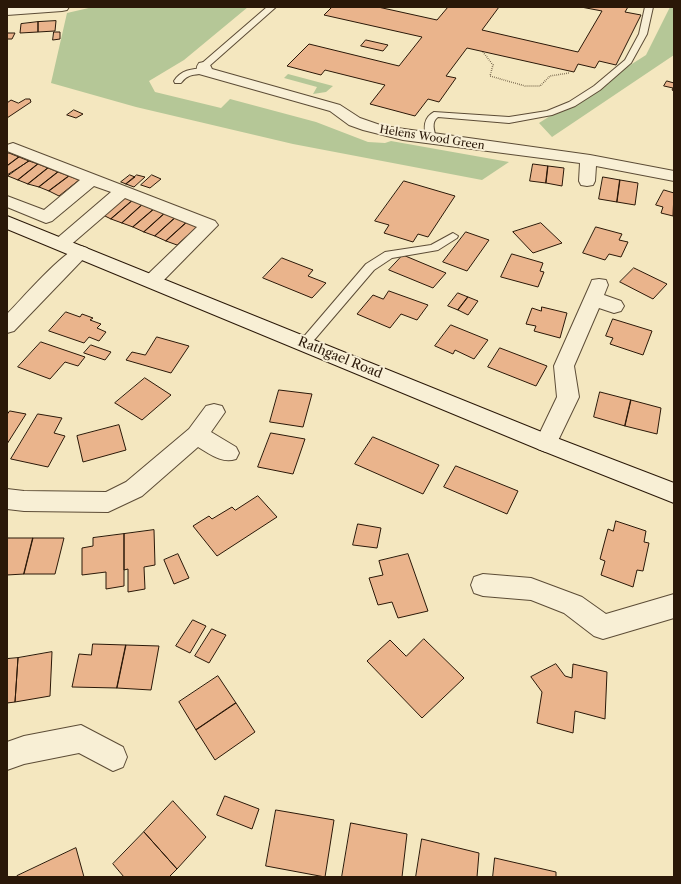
<!DOCTYPE html>
<style>
body{margin:0}
#map{position:relative;width:681px;height:884px;overflow:hidden;background:#f4e7bf;font-family:"Libre Caslon Text",serif}
canvas{display:block}
.frame{position:absolute;inset:0;border:8px solid #2a1808;pointer-events:none}
</style>
<div id="map">
<canvas width="681" height="884"></canvas>
<div class="frame"></div>
</div>
<script>
const c = document.querySelector('canvas').getContext('2d');
c.lineJoin = 'round';
function paint(path, color) {
  c.fillStyle = color;
  c.fill(path, 'evenodd');
}
function stroke(path, color, width, dash) {
  c.strokeStyle = color;
  c.lineWidth = width;
  c.lineCap = dash ? 'butt' : 'round';
  c.setLineDash(dash || []);
  c.stroke(path);
}
function drawText(font, color, halo, rows, align = 'center') {
  c.font = font + ' "Libre Caslon Text",serif';
  c.lineWidth = 4;
  c.setLineDash([]);
  c.textBaseline = 'middle';
  c.strokeStyle = halo;
  c.fillStyle = color;
  for (const [text, x, y, turn = 0] of rows) {
    c.save();
    c.translate(x, y);
    c.rotate((+turn || 0) * Math.PI / 180);
    c.textAlign = isNaN(turn) ? turn : align;
    if (halo) c.strokeText(text, 0, 0);
    c.fillText(text, 0, 0);
    c.restore();
  }
}
paint(new Path2D(`
 M93,7H248L184,60L149,81L155,92L221,108L230,99L316,122L368,142L385,143L391,141L509,162L482,180L293,144L136,107L51,83L67,13Z
 M670,7H674V55L552,137L539,123L646,55Z
 M288,74L333,86L326,92L313,94L317,87L284,78Z`), '#b5c797');
const building = new Path2D(`
 M329,7H378L437,20L448,7H499L482,30L578,52L602,11L581,7H628L625,12L641,15L616,65L599,61L595,68L578,64L574,72L467,48L446,76L456,78L439,102L428,99L415,116L370,104L385,85L325,70L321,75L287,66L309,44L399,66L422,37L324,15L331,8Z
 M56,21L55,31L38,32V22Z
 M38,22V32L20,33L21,24Z
 M54,32H60V39L53,40Z
 M8,33H15L12,39H7Z
 M366,40L388,45L383,51L361,46Z
 M667,81L674,83V91L672,90L673,88L664,86Z
 M26,99H30L31,102L7,118V103L11,100L18,103Z
 M74,110L83,114L76,118L67,115Z
 M9,153L19,157L7,166V155Z
 M19,157L29,161L7,175V166Z
 M29,161L38,164L18,180L8,176Z
 M38,164L48,168L28,184L18,180Z
 M533,164L548,166L546,183L530,181Z
 M548,166L564,168L562,186L546,183Z
 M48,168L58,172L39,187L28,184Z
 M58,172L69,176L49,191L39,187Z
 M130,175L135,177L126,184L121,182Z
 M137,175L145,177L134,187L126,184Z
 M152,175L161,179L150,188L141,185Z
 M69,176L79,180L59,196L49,191Z
 M603,177L620,180L617,202L599,199Z
 M620,180L638,183L635,205L617,202Z
 M404,181L455,196L428,237L418,234L413,242L384,233L389,225L375,221Z
 M664,190L674,193L673,216L661,213L663,207L656,205Z
 M122,196L133,200L111,219L101,214Z
 M133,200L143,204L122,223L111,219Z
 M143,204L154,209L133,227L122,223Z
 M154,209L165,213L144,232L133,227Z
 M165,213L176,217L155,236L144,232Z
 M176,217L187,222L166,241L155,236Z
 M187,222L198,226L177,245L166,241Z
 M541,223L562,243L533,253L513,232Z
 M596,227L622,234L619,240L628,242L621,257L609,254L605,260L583,253Z
 M466,232L489,240L467,271L443,262Z
 M512,254L543,263L540,271L544,272L538,287L501,277Z
 M403,255L446,273L433,288L389,270Z
 M282,258L313,270L308,276L326,283L312,298L263,278Z
 M634,268L667,284L653,299L620,282Z
 M389,291L428,305L417,320L401,314L390,328L357,314L373,295L383,299Z
 M458,293L468,297L458,310L448,306Z
 M468,297L478,301L468,315L458,310Z
 M542,307L567,313L560,338L534,331L536,326L526,324L532,308L541,311Z
 M66,312L80,317L82,314L93,318L90,320L101,324L97,328L106,332L99,341L89,337L84,343L49,331Z
 M613,319L652,331L643,355L610,344L613,338L606,336Z
 M451,325L488,340L474,359L455,350L453,354L435,346Z
 M157,337L189,346L171,373L126,360L132,352L145,355Z
 M41,342L85,357L78,366L65,362L50,379L18,367Z
 M91,345L111,352L105,360L84,353Z
 M500,348L547,366L536,386L488,367Z
 M145,378L171,395L142,420L115,403Z
 M279,390L312,394L303,427L270,422Z
 M600,392L631,400L625,426L594,417Z
 M631,400L661,408L657,434L625,426Z
 M10,411L26,414L7,444V415Z
 M38,414L62,418L54,433L65,436L48,467L11,459Z
 M119,425L126,450L83,462L77,436Z
 M271,433L305,439L293,474L258,467Z
 M373,437L439,465L423,494L355,464Z
 M456,466L518,491L507,514L444,487Z
 M258,496L277,517L217,556L193,526L209,516L212,519L232,507L235,510Z
 M616,521L646,531L644,542L649,543L643,571L637,570L633,587L601,575L605,561L600,559L608,529L613,531Z
 M358,524L381,528L377,548L353,545Z
 M154,530L155,565L144,567L145,589L128,592V569L124,570V534Z
 M124,534V586L106,589V572L82,575V548L93,546V538Z
 M7,538H33L24,574L7,575Z
 M33,538H64L55,574H24Z
 M178,554L189,578L174,584L164,560Z
 M408,554L428,611L398,618L392,602L378,605L369,578L383,575L379,561Z
 M193,620L206,626L190,653L176,646Z
 M212,629L226,635L209,663L195,656Z
 M424,639L464,678L422,718L367,661L390,640L406,656Z
 M93,644L126,645L117,688L72,687L79,654L91,655Z
 M126,645L159,646L151,690L117,688Z
 M52,652L50,696L15,702L18,658Z
 M18,658L15,702L7,703V659Z
 M556,664L565,676L572,678L573,664L607,672L605,719L575,711L573,733L537,723L542,692L531,677Z
 M218,676L236,703L196,730L179,702Z
 M236,703L255,732L215,760L196,730Z
 M225,796L259,809L252,829L217,815Z
 M173,801L206,837L177,869L144,832Z
 M276,810L334,820L325,877L266,866Z
 M351,823L407,834L402,877H342Z
 M144,832L177,869L169,877H124L113,864Z
 M422,839L479,853L477,877H416Z
 M76,848L84,877H17V876Z
 M495,858L556,872V877H493Z`);
paint(building, '#eab48c');
stroke(building, '#2a1808', 1);
const lane = new Path2D(`
 M267,7H276L207,68H204L208,71L207,73C196,75 188,73 181,83H175L174,81C181,70 191,69 204,68L200,66L201,64Z
 M645,7H653L647,34L631,63L600,90L575,106L552,115L509,123L438,117C431,122 434,130 436,138L431,141L426,138C424,128 423,118 434,112L509,117L547,111L569,102L594,86L625,60L639,34Z
 M453,233L458,236L457,238L438,250L392,258L374,270L309,346L305,347L301,346L299,343L301,340L366,264L385,252L431,245Z`);
const street = new Path2D(`
 M7,7H69L67,10L62,11L7,15Z
 M204,62L209,63L212,69L340,105L360,118L383,126L590,155L674,171V181L596,166L595,181L593,185L587,186L581,185L579,181L580,163L403,140L363,130L349,125L330,111L199,74C196,70 196,67 199,63Z
 M13,143L215,221L218,225L159,285L152,287L145,285L143,281L145,277L197,227L125,198L67,248L61,250L55,248L52,244L55,240L111,192L94,186L52,221L46,223L7,207V196L44,210L80,180L7,151V145Z
 M81,246L87,248L90,252L14,331L7,333V314C22,299 63,251 81,246Z
 M599,279L606,280L608,285L604,295L621,301L624,306L621,311L614,313L599,308L574,366L579,397L554,449L546,452L538,449L535,443L557,397L554,366L590,285L592,280Z
 M214,404L222,406L225,412L211,432L236,447L239,453L236,459C222,464 210,454 198,447L142,496L108,512L24,511L7,509V489L24,491L106,492L126,482L189,429L206,406Z
 M483,574L531,578L582,597L606,614L674,594V618L603,639L594,636L564,613L531,600L483,596L474,593L471,585L474,577Z
 M81,725L123,747L127,757L123,767L113,771L79,753L24,764L7,770V742L24,736Z`);
const secondary = new Path2D(`
 M7,216L554,437L674,483V503L538,449L7,229Z`);
stroke(lane, '#5c4c36', 2);
stroke(street, '#5c4c36', 2);
stroke(secondary, '#2a1808', 2);
stroke(new Path2D(`
 M483,52L493,65L490,76L525,86H540L550,76L569,73`), '#2a1808', 1.5, [0.5, 1.5]);
paint(lane, '#f8efd5');
paint(street, '#f8efd5');
paint(secondary, '#f8efd5');
drawText('11px', '#2a1808', '#f8efd5', [
 ["Helens Wood Green",432,138,9]
]);
drawText('13px', '#2a1808', '#f8efd5', [
 ["Rathgael Road",340,358,22]
]);
</script>
